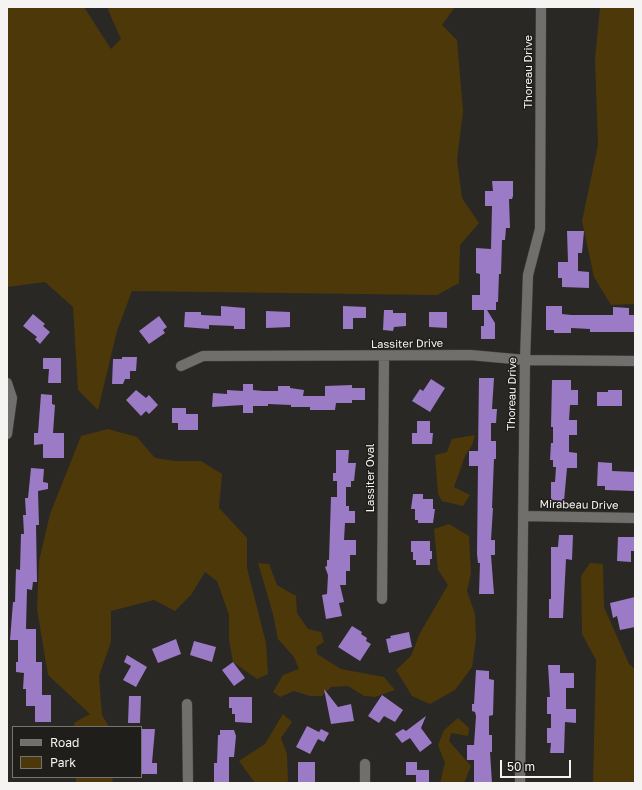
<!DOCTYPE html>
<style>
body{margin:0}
#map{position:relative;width:642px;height:790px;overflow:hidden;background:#2a2824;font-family:"Golos Text",sans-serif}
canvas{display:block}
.frame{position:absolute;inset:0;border:8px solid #f6f4f2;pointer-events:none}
.legend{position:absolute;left:12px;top:726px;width:130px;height:52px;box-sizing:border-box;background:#201e1b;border:1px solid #767471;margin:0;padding:5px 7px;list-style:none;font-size:12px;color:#f6f4f2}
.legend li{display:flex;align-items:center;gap:8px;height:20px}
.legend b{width:20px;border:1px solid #767471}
.scale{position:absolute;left:500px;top:760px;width:71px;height:18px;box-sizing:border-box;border:2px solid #f6f4f2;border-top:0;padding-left:5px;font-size:12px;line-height:14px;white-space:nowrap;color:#f6f4f2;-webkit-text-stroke:3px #201e1b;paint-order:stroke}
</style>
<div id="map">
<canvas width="642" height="790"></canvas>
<div class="frame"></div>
<ul class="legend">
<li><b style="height:5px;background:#706f6d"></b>Road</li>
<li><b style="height:11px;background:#4d380a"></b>Park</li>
</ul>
<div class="scale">50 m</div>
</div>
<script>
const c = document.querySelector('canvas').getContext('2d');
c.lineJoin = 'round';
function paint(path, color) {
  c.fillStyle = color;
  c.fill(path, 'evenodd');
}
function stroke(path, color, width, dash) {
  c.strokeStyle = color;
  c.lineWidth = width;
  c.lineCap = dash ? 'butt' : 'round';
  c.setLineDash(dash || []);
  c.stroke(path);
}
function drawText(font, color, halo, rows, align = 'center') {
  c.font = font + ' "Golos Text",sans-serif';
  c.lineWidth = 3;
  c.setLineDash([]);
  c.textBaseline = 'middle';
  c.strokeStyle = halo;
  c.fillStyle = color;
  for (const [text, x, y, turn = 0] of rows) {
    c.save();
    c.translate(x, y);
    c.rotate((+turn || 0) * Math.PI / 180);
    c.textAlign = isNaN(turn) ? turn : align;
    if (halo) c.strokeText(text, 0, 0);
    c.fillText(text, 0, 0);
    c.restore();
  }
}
paint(new Path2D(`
 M7,7H84L111,49L121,39L108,10L109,7H455L442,25L457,40L463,111L457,160L462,198L479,223L460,245L459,283L437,295L132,291L117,331L98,410L78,390L73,307L45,282L7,287Z
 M600,7H635V304L611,305L594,277L582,221L598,145L595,59Z
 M108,429L137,437L155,458L175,461H201L222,474L219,508L247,538V568L266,643L268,674L257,679L233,662L229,640V615L217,581L205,572L191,595L175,611L154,600L111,611V642L99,676L102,715L109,727H75L74,723L90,714L48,675L37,609L39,561L50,514L81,436Z
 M475,435L472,445L465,456L454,487L470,495L463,506L442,501L438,494L435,455L447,452L452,439Z
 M449,524L469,536L471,573L467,591L475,614L476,639L472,667L455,690L430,704L412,696L396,670L411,656L420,633L448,585L438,570L434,529Z
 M258,563L269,564L277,585L296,596L297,613L308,629L321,632L324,642L316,647L317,654L341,669L384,677L395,690L375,697L364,696L348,686L331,687L322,696H310L294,691L280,697L273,692L283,675L299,669L294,657L278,639L273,614Z
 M590,563L603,564L604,607L629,664L635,669V783H593L596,660L582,634L581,576Z
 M283,714L292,722L281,738L287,754L288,783H255L239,761L265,744Z
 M458,718L469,728L468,736L451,733L449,741L471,766L464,783H440L445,763L438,745L444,730Z
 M76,777H113L112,783H76Z`), '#4d380a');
paint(new Path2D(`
 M492,181H513V196L512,199H509L510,228H506L505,240H502L501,274H499L498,302H496V310H487L495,323V339H481V326H484V310H472V295H480V274L476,273V248L491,249L492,206H485V191H493Z
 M567,231H584L582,253H578V271L589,272V288L562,287V278H558V262H568Z
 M221,306L245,308V329H234V326L209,325V329L184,327L185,312H201V315L221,316Z
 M343,306L366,307V318H353V329H343Z
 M546,306H562V314L571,315H613V307L629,308V315H635V332H590V329L571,328V333H554V330H546Z
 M384,310H393V313H406V326L394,327L393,331L383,330Z
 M266,311L290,312V327L266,328Z
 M429,312H447V328L429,327Z
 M33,314L45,324L43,326L50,332L40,344L35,339L37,337L23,326Z
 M159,316L167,327L163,330L165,333L149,344L139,331Z
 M122,357H137L136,371H130V379H125L123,384H112L113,359H122Z
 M43,358H61V383H48L49,369H43Z
 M479,378H494L492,409H497L496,423H491V441H496V459H494L492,508H493L491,540H495V555H491L494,594H479L480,563H478L477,554L478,466H469V451H478Z
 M431,379L445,388L430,412L412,401L420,389L423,391Z
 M552,380H571V390H578V405H570L569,420H577V435H569V452L577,453V468H567L564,501L551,500V482H555L556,467H553V460H550L551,443H553V427H551Z
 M243,384H253V390L263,391H278V386H290V388L304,390L303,396H325V386L352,385V388H365V400H352V403H336L335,410H310V407H291V405L268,404V406H253V413H243V405L212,407L213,393L227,394V390L243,391Z
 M136,390L146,398L149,395L158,405L149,414L146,411L141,416L126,400Z
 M608,390H622V406H597V392H608Z
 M41,394L52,395V404L55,405L53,433H64V458H43V444L34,445V433H38Z
 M172,408H186V414H198V430H178V423H172Z
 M417,421H430V433H433L432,444H412V433H417Z
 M336,450H349L348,463H356L354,481H351V487H346V506H349V511H355V523H345L344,540H356V555H350V571H346V585H340L344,602L339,603L342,616L326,619L322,595L327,594L328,575L325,567L327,566V560H329L331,497H337V481H333V473H336Z
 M598,462L612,463V471L635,472V491L605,490V486H597Z
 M31,468L44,469L43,482L48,483V489L38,491L39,525H36L37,582H33L32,590L27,589L26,629H36V662H42V695H51V722H35V706H26V689H23L24,673L16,672V662H18V640H10L13,602H15L16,569L20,570L21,534H24L23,515H26L25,498H28Z
 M413,494H423V499H433V509H435L433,523H418V520H415V509H411Z
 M559,535H573L572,560L566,559L563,618H549V599H551V547H558Z
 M618,537H634V551H631V562L617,561Z
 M411,541H430V551H432V559H430V565H416V560H413V552H411Z
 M635,597V627L620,630L617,616L613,618L610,603Z
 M352,626L362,632L361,634L367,638L366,641L371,644L360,661L338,647Z
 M409,632L412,647L389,653L386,639L391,638L390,636Z
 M176,639L181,654L158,663L152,649Z
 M194,641L216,647L212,662L190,655Z
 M127,655L147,667L136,687L123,680L131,666L124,662Z
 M233,662L245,678L234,686L222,670Z
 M548,665H560V673H574V688H566V709H576V723L565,722L564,753H550L551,743H547V728H551V714H547V697H550Z
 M476,670L489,671V679L494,680L493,715L489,716V735H492V752H490L492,783H474V760H467V745H474L476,716L475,712L472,711V704H474Z
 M324,689L338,707L351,704L354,721L331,724Z
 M382,695L403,710L395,722L384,716L379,723L368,716Z
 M129,696H141L140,723H128Z
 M229,697H252V723L235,722V714H232V708H229Z
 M426,716L421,728L432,743L420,752L410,738L402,743L395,734L403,729L406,731Z
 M307,726L319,732L321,729L329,733L324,742L318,739L310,754L296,747Z
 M141,729H155L152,763H157V774H141Z
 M220,730H234L236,736L234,757H229V783H214V763H217L218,735H220Z
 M298,762H315V783H298Z
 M406,762H417V770H429V783H416V775H406Z`), '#9b7ac6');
const minor = new Path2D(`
 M181,366L203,356L470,355L525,360L635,361
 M7,383L12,398L7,434
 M523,516L635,518
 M382,599L384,357
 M187,704L188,783
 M365,783V764
 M520,783L525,360L528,275L540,229L541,7`);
stroke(minor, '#474541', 11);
stroke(minor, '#706f6d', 10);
drawText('11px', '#f6f4f2', '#201e1b', [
 ["Thoreau Drive",529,72,-90],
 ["Lassiter Drive",407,344,-1],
 ["Thoreau Drive",512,394,-89],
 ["Lassiter Oval",371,478,-90],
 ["Mirabeau Drive",579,505,1]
]);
</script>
